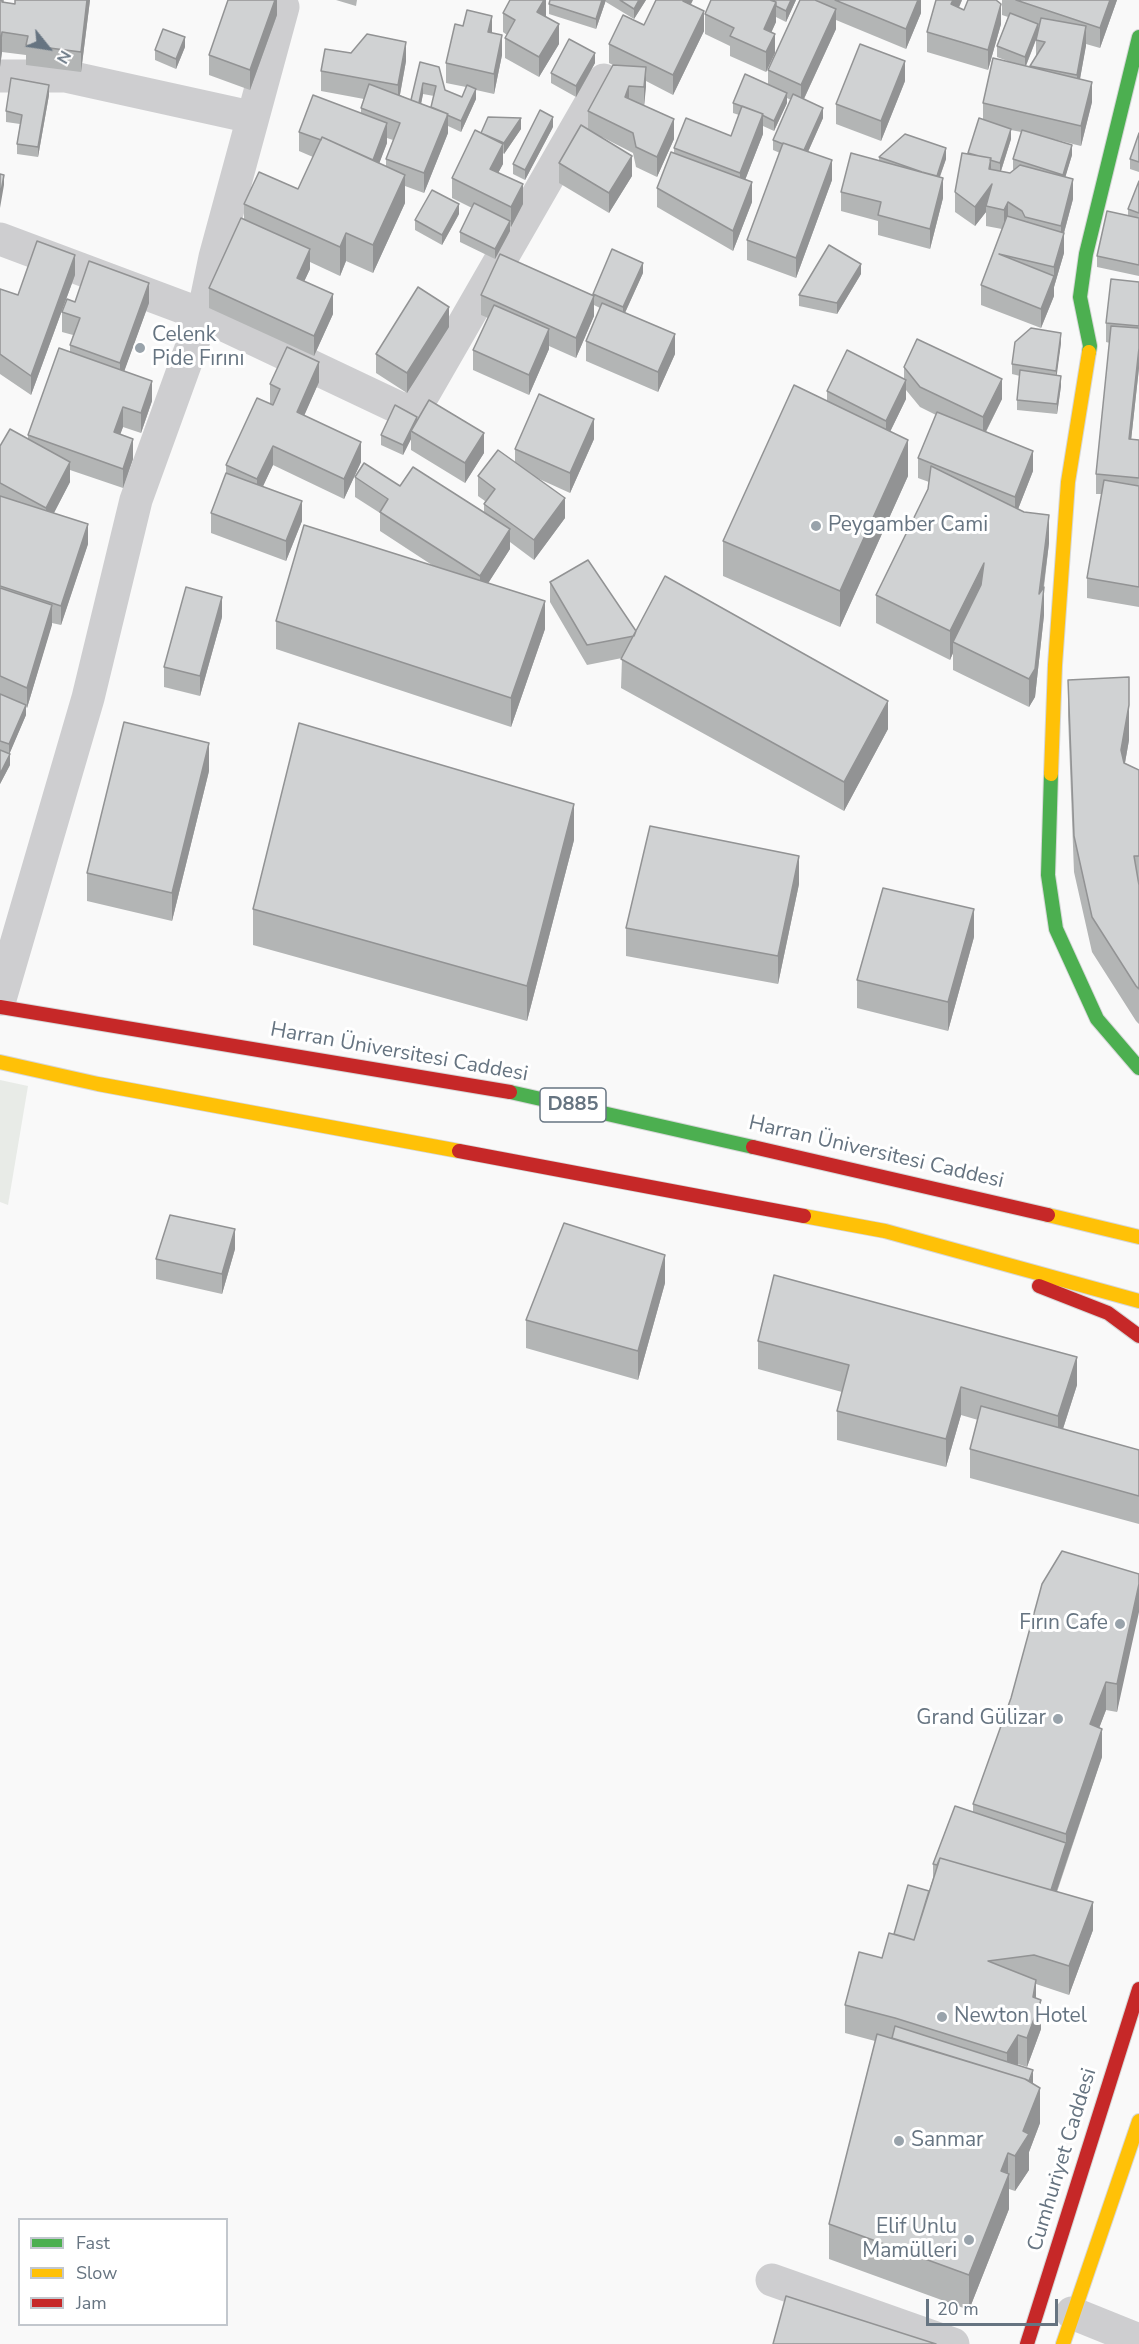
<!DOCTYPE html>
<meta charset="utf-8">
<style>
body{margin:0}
#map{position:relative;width:1139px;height:2344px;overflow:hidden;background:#f9f9f9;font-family:"Nunito Sans",sans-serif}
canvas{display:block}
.legend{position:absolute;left:18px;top:2218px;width:210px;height:108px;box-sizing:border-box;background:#fff;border:2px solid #c2c7cd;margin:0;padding:8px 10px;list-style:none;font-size:18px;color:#667481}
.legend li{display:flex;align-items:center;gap:12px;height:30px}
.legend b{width:30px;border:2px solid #c2c7cd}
.north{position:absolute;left:18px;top:18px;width:60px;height:60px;-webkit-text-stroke:4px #fff;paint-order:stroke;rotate:120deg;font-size:16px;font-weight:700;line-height:24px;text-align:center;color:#667481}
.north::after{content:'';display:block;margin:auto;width:21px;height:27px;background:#667481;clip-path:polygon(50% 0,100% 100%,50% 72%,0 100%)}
.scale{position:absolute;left:926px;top:2299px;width:132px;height:27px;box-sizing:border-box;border:3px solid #667481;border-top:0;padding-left:8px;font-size:18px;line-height:21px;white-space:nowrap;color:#667481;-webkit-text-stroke:4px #fff;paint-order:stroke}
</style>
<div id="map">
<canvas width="1139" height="2344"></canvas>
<ul class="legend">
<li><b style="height:8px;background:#4caf50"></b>Fast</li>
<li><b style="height:8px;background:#ffc107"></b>Slow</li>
<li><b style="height:8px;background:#c62828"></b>Jam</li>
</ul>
<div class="north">N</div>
<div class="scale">20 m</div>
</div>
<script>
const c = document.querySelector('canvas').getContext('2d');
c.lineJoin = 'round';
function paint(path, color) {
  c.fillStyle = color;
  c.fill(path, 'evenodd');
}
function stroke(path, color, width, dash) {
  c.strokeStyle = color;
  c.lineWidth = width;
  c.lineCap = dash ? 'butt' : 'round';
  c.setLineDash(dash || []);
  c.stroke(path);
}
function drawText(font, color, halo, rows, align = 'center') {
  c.font = font + ' "Nunito Sans",sans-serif';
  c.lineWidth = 6;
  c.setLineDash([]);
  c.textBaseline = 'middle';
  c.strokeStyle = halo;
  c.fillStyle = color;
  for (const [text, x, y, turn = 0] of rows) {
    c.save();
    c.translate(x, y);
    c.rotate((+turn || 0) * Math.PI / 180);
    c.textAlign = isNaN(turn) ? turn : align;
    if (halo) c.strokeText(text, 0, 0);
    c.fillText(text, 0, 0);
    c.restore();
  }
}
paint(new Path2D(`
 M0,1080L28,1086L8,1205L0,1202Z`), '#e8ebe7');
const fast = new Path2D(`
 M1089,352L1090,346L1080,297L1086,254L1139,37
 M1051,774L1048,875L1056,929L1097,1019L1139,1068
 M510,1092L753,1147`);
const slow = new Path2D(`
 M1051,774L1055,665L1068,482L1089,352
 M0,1062L98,1084L459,1151
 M1048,1215L1139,1237
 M804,1216L885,1231L1139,1301
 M1063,2344L1139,2121`);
const jam = new Path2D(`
 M0,1007L510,1092
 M753,1147L1048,1215
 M459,1151L804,1216
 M1039,1286L1108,1313L1139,1336
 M1027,2344L1139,1989`);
stroke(fast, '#d6d7d8', 16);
stroke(slow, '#d6d7d8', 16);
stroke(jam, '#d6d7d8', 16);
stroke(new Path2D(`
 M0,76H65L251,117
 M0,239L203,315L412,414L604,80
 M0,999L88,698L136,500L203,315L215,257L283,7L271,0
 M772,2280L953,2344
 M1072,2313L1139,2340`), '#ceced0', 33);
stroke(fast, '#4caf50', 14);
stroke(slow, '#ffc107', 14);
stroke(jam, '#c62828', 14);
paint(new Path2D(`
 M0,0H4V3L15,4L90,0L81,72L26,65V55L2,52L0,67Z
 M277,0V15L250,90L209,75V55Z
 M336,0H357L356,6Z
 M546,0V16L559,44L539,77L505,58V38L507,35L503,32V13Z
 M606,0L596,29L549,14V4Z
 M606,0H646L634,19L606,2Z
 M796,0L786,22L776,17V22L771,32L775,53L766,72L730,56V46L705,34V14Z
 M800,0H921V13L906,49L836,20V29L804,99L823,118L808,152L832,180L796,278L747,260V240L780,153L773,150V140L791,100L787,98V103L774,131L763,126V134L745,180L752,202L733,251L657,207V188L674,153V148L731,136L739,115L733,113V103L768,85V70Z
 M962,0L959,8L1001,24L988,70L927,52V32Z
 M1002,0H1117L1100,48L1086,44L1080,79L1092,102L1081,146L1053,139L1072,155L1065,177L1073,199L1064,233V253L1054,287V296L1041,328L981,305V285L1002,229L986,226V212L975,226L955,212V192L968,153L983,120V103L1015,64L997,57V46L1008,17L1002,15ZM1036,40V56L1030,67L1026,66ZM1011,130L1021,132L1013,159V169L1014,170L1010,173L1001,171L1011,139Z
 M691,5L704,31L673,95L646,81L644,105L674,139L657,177L636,167L633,153L602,137L632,176L609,213L559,183V163L588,129V111L613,65L609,63V44L644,25Z
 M492,33L502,55L494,94L476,90V99L461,132L448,126V133L424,193L405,186V203L373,273L346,261L340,276L310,262V269L304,281L333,314L314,356L209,308V288L244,219V204L298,189L313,157L299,151V132L361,113V108L364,99L321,91V71L351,53L406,61L400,95L411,100L420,62L445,90L462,97L466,87L446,83V63ZM423,94L434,96L431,107L421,104ZM387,138L393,140L386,159V166L379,163L387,143Z
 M185,47L176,69L155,60V50Z
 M595,63L576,97L551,83V73Z
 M905,81L881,141L836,124V104Z
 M49,95L38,157L17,154V144L20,124L6,122V111Z
 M553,127L525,180L513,174V164Z
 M521,129L504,154L503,153V164L498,173L523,204L511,227L510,226V231L495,259L460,242V232L472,208L452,198V178L481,133Z
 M1139,133V172L1130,169V159Z
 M879,157L946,159L940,177L943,198L930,249L878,235V221L841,211V192L879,161Z
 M1139,181V276L1097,267V256L1128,216V209Z
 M459,214L442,245L415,230V220Z
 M643,273L625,313L675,354L658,392L586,361V341L600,308L594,305V316L576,358L549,346V349L529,395L473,370V350L488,318L481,315V295H593V294Z
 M861,274L837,314L799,306V295Z
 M75,275L31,395L0,374V289L18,295Z
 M1139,282V368L1131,440H1139V607L1087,598V578L1102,494H1096V474L1110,343L1106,342V323Z
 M75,302L149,303L124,371L152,401L141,433L123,427L120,434L133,459L123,488L70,470V482L54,513L88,544L61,625L52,623L27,708L26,707V715L9,754L10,765L0,784V446L28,439V435L70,352V345L73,335L62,332V312Z
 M449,327L407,393L376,373V354Z
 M1061,343L1056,375L1061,386L1057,414L1017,410V400L1020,376L1012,374V364Z
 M904,367L1002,399L986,432L1033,471L1018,509L1049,543L1044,587V615L1035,697L1029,707L953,670V653L950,660L876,623V595L928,489L929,482L918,478V458L936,415L920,407L906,390V399L890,432L908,476L840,627L723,576V541L827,401V391L904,378Z
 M319,382L304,415L361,462L344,499L273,465L263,486L302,521L286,561L211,533V513L226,473V465L270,404V384Z
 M417,421L484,453L465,483L411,450V439L403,455L381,445V435Z
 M594,439L570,493L537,478L565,518L534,560L510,542V549L488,583L545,629L511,727L276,649V621L432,565L380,531V513L355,497V477L400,486L484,512V504L485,501L478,496V476L515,462V449Z
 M550,582L636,631L888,729L844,811L621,688L622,658L587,665L550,602Z
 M222,617L200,696L164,687V667Z
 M1068,680L1129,740L1125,763L1139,770V1024L1136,1021L1092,952L1074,872L1068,716Z
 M209,771L172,921L87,901V873Z
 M574,840L527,1021L253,945V909Z
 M799,884L778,984L626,956V928Z
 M974,937L948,1031L857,1008V980Z
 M235,1249L222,1294L156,1279V1259Z
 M665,1283L638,1380L526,1348V1320Z
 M758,1341L1077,1385L1063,1429L1139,1450V1524L970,1478V1449L978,1420L961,1415L946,1467L837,1440V1411L842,1392L758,1369Z
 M1139,1574L1117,1712L1106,1710L1099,1728L1102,1757L1057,1892L1093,1930L1069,1995L1036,1984V1998L1041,2029L1027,2067L1018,2064L1017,2065L1033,2083L1040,2123L1029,2152V2170L1015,2191L1009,2189V2209L969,2310L829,2259V2224L875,2041L845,2033V2005L882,1958L929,1891L933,1878V1864L973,1812V1804Z`), '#b3b5b5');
paint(new Path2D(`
 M87,0H90L81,72V52Z
 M275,0H277V15L250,90V70Z
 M544,0H546V16L537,31V12Z
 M602,0H606L596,29V19Z
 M639,0H646L634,19V9Z
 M683,0H693L683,21Z
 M791,0H796L786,22V11Z
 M918,0H921V13L906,49V29Z
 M953,0H962L951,24V4Z
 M1110,0H1117L1100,48V28Z
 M776,2V22L764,49V29Z
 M1001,4V24L988,70V50Z
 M836,9V29L801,105V85Z
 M704,11V31L673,95V75Z
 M492,16V36L488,32Z
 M559,24V44L539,77V57Z
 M1038,24V34L1025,68V57Z
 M1086,26V46L1077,95V75Z
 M2,32V52L0,67V47Z
 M775,34V53L766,72V52Z
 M502,35V55L494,94V74Z
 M185,37V47L176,69V59Z
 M406,42V61L398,105V85Z
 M595,53V63L576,97V86Z
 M905,61V81L881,141V121Z
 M646,67V87L644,107V87Z
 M1092,82V102L1081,146V126Z
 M423,83V94L419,114V103Z
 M49,85V95L38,157V147Z
 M629,86V106L625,97Z
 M476,89V99L461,132V121Z
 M787,93V103L774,131V121Z
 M823,108V118L803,163V153Z
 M448,114V133L424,193V173Z
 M763,114V134L740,193V173Z
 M553,117V127L525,180V170Z
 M521,118V129L504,154V143Z
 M674,119V139L657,177V157Z
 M387,123V143L373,180V160Z
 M1011,129V139L1000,174V163Z
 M503,144V164L490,188V169Z
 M1072,145V155L1063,185V175Z
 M946,148V159L936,187V177Z
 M632,156V176L609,213V193Z
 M991,158V178L992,184L986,206V212L975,226V207L989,169Z
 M832,160V180L796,278V258Z
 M4,175V185L0,208V197Z
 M405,175V203L373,273V245Z
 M943,178V198L930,249V229Z
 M1073,179V199L1062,240L1064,233V253L1054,287V267L1061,245V226Z
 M752,182V202L733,251V231Z
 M523,184V204L511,227V207Z
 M1008,202V222L1004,230V210Z
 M459,204V214L442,245V235Z
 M510,221V231L495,259V249Z
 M346,233V261L340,276V247Z
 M310,249V269L297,297V278Z
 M75,255V275L31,395V376Z
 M643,263V273L623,317V307Z
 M861,264V274L837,314V303Z
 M1054,276V296L1041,328V309Z
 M149,283V303L120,383V363Z
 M333,294V314L314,356V336Z
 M594,296V316L576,358V338Z
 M449,307V327L407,393V373Z
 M549,329V349L529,395V375Z
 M1061,333V343L1056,381V371Z
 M675,334V354L658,392V372Z
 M1139,348V368L1129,459V439Z
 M319,362V382L297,432V412Z
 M1061,376V386L1057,414V404Z
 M1002,379V399L983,437V417Z
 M906,380V399L886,440V421Z
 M152,381V401L141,433V413Z
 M123,407V427L114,452V432Z
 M417,417V427L411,431V439L403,455V445Z
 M594,419V439L570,493V473Z
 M484,433V453L465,483V463Z
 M133,439V459L123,488V469Z
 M908,440V476L840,627V591Z
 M361,442V462L344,499V479Z
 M273,446V465L257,499V479Z
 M1033,451V471L1015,517V497Z
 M70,462V482L46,528V508Z
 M565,498V518L534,560V540Z
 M302,501V521L286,561V541Z
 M1049,515V543L1039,622V594Z
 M88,524V544L61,625V606Z
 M510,529V549L480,596V576Z
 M984,563V591L953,642V653L950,660V631Z
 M1044,587V615L1035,697L1029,707V679Z
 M222,597V617L200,696V676Z
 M545,601V629L511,727V698Z
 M52,605V625L27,708V688Z
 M888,701V729L844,811V782Z
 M26,705V715L9,755V744Z
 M1129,705V740L1121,785V750Z
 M209,743V771L172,921V893Z
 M10,754V765L0,784V774Z
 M574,804V840L527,1021V986Z
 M799,856V884L778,984V956Z
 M974,909V937L948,1031V1002Z
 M235,1229V1249L222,1294V1274Z
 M665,1255V1283L638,1380V1351Z
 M1077,1357V1385L1058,1444V1416Z
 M961,1387V1415L946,1467V1439Z
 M1139,1584V1612L1117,1712V1684Z
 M1106,1682V1710L1090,1752V1724Z
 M1102,1729V1757L1066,1863V1834Z
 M1066,1843V1863L1048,1917V1898Z
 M1093,1902V1930L1069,1995V1966Z
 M1036,1980V2008L1041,2000V2029L1027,2067V2038L1033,1997Z
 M1018,2035V2064L1007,2081V2053Z
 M1033,2070V2090L1025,2094Z
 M1040,2088V2123L1029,2152V2170L1015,2191V2156L1023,2131Z
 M1008,2153V2178L1009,2174V2209L969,2310V2275L1001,2171Z`), '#929394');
const building = new Path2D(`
 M0,0H2V2L15,4V0H87L81,52L26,45L28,36L2,32L0,47Z
 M228,0H275L250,70L209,55Z
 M510,0H544L537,12L559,24L539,57L505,38L515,20L503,13Z
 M550,0H602L596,19L549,4Z
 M620,0H639L634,9Z
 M656,0H683V1L704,11L673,75L609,44L623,15L644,25Z
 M711,0H770L776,2L764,29L775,34L766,52L730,36L734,28L705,14Z
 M770,0H791L786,11L776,6V2Z
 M800,0H815L836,9L801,85L768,70Z
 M835,0H918L906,29Z
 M936,0H953L951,4L964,10L968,0H996L1001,4L988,50L927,32Z
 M1016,0H1110L1100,28Z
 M467,10L492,16L488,32L502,35L494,74L446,63L455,24L463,26Z
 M1010,13L1038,24L1025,57L997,46Z
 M1041,18L1086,26L1077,75L1030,66L1045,42L1036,40Z
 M163,29L185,37L176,59L155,50Z
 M367,34L406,42L398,85L321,71L325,49L351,53Z
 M569,39L595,53L576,86L551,73Z
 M860,44L905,61L881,121L836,104Z
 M993,58L1092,82L1081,126L983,103Z
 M420,62L439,67L445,90L462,97L467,85L476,89L461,121L447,115L448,114L431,107L436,86L423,83L419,103L411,100Z
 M613,65L646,67L644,87L629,86L625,97L674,119L657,157L636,147L633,133L588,111Z
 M745,74L787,93L774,121L762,115L763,114L733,103Z
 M11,78L49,85L38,147L17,144L22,115L6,111Z
 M369,84L448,114L424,173L386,159L400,123L361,108Z
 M793,94L823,108L804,150L783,143V144L773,140Z
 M313,95L387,123L373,160L322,137L321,140L299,132Z
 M742,106L763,114L740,173L674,148L686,118L731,136Z
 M540,110L553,117L525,170L513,164Z
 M488,117L521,118L504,143L481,133Z
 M979,118L1011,129L1000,163L990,160L991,158L979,156L968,153Z
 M581,125L632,156L609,193L559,163Z
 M475,130L503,144L490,169L523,184L511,207L452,178Z
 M1022,130L1072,145L1063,175L1013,159Z
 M1139,133V162L1130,159Z
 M905,134L946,148L937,176L922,172L879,157Z
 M322,137L405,175L373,245L346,233L340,247L244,204L259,172L298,189Z
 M783,143L832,160L796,258L747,240Z
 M671,152L752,182L733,231L657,188Z
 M851,153L943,178L930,229L878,215L881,202L841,192Z
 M962,153L991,158L989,169L1010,173L1020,165L1073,179L1061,226L1025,217L1022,211L1008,202L1004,210L986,206L992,184L975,207L955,192Z
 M0,174L4,175L0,197Z
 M1139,181V213L1128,209Z
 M432,190L459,204L442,235L415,220Z
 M474,203L510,221L495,249L460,232Z
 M1107,211L1139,218V265L1097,256Z
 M1007,216L1064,233L1054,267L999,254L1054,276L1041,309L981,285Z
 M241,218L310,249L297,278L333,294L314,336L209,288Z
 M37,241L75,255L31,376L0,354V289L18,295Z
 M829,245L861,264L837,303L799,295Z
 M612,249L643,263L623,307L593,294Z
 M500,254L594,296L576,338L481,295Z
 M89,261L149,283L120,363L70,345L80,318L62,312L67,299L75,302Z
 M1111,279L1139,282V326L1106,323Z
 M418,287L449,307L407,373L376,354Z
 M602,303L675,334L658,372L586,341Z
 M494,305L549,329L529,375L473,350Z
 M1111,326L1139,328V348L1129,439L1139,440V478L1096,474Z
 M1031,328L1061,333L1056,371L1012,364L1015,342Z
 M917,339L1002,379L983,417L920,387L904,367Z
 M287,347L319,362L297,412L361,442L344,479L273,446L257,479L226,465L257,398L273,405L280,389L270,384Z
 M59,348L152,381L141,413L123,407L114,432L133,439L123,469L28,435Z
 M847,350L906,380L886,421L827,391Z
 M1020,370L1061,376L1057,404L1017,400Z
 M794,385L908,440L840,591L723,541Z
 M539,394L594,419L570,473L515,449Z
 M429,400L484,433L465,463L411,431Z
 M395,405L417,417L403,445L381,435Z
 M937,412L1033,451L1015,497L918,458Z
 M10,429L70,462L46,508L0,483V446Z
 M498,450L565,498L534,540L484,504L495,489L478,476Z
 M364,463L400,486L413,467L510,529L480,576L380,512L388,499L355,477Z
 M931,466L1024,512L1049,515L1039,594L1044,587L1035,669L1029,679L953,642L981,585L984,563L950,631L876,595L928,489Z
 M226,473L302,501L286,541L211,513Z
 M1104,480L1139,486V587L1087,578Z
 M0,496L88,524L61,606L0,586Z
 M304,525L545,601L511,698L276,621Z
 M588,560L636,631L634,636L587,645L550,582Z
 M665,576L888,701L844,782L621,659Z
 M186,587L222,597L200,676L164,667Z
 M0,588L52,605L27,688L0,676Z
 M1129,677V705L1121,750L1124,763L1139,770V856H1134L1139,885V989L1136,986L1092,917L1074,836L1068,680Z
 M0,694L26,705L9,744L0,741Z
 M124,722L209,743L172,893L87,873Z
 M299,723L574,804L527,986L253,909Z
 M0,750L10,754L0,774Z
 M650,826L799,856L778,956L626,928Z
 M883,888L974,909L948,1002L857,980Z
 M170,1215L235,1229L222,1274L156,1259Z
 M564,1223L665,1255L638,1351L526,1320Z
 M774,1275L1077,1357L1058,1416L961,1387L946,1439L837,1411L849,1365L758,1341Z
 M981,1406L1139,1450V1496L970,1449Z
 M1062,1551L1139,1574V1584L1117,1684L1106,1682L1090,1724L1102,1729L1066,1834L973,1804L1011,1698L1042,1584Z
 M955,1806L1066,1843L1051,1890L940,1858L937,1865L933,1864Z
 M940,1858L1093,1902L1069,1966L1034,1955L988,1961L1036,1980L1033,1997L1041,2000L1027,2038L1018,2035L1007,2053L895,2018L845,2005L859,1952L882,1958L889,1933L914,1940Z
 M908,1885L929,1891L914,1940L894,1934Z
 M895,2026L1033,2070L1029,2081L1025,2079L892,2038Z
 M877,2034L1025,2079L1040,2088L1023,2131L1029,2134L1015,2156L1008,2153L1001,2171L1009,2174L969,2275L829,2224Z
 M786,2296L936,2344H773Z`);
paint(building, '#d0d2d3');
stroke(building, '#929394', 1.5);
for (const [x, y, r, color] of [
 [140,348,6,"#99a3ab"],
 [816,526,6,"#99a3ab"],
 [1120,1624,6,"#99a3ab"],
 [1058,1719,6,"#99a3ab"],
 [942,2017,6,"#99a3ab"],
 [899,2141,6,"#99a3ab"],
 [969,2240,6,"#99a3ab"]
]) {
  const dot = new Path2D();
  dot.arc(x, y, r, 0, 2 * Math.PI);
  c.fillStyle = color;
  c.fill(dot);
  stroke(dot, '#fff', 2);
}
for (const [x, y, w] of [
 [573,1105,66]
]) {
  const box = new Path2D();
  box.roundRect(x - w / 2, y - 17, w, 34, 4.5);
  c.fillStyle = '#fff';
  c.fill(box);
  stroke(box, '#667481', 1.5);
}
drawText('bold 20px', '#667481', null, [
 ["D885",573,1105]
]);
drawText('21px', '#667481', '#fff', [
 ["Celenk",152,336],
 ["Pide Fırını",152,360],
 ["Peygamber Cami",828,526],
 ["Fırın Cafe",1108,1624,"right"],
 ["Grand Gülizar",1046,1719,"right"],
 ["Newton Hotel",954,2017],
 ["Sanmar",911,2141],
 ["Elif Unlu",957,2228,"right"],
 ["Mamülleri",957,2252,"right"]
], 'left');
drawText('21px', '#667481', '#fff', [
 ["Harran Üniversitesi Caddesi",399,1053,10],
 ["Harran Üniversitesi Caddesi",876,1153,13],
 ["Cumhuriyet Caddesi",1063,2160,-73]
]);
</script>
